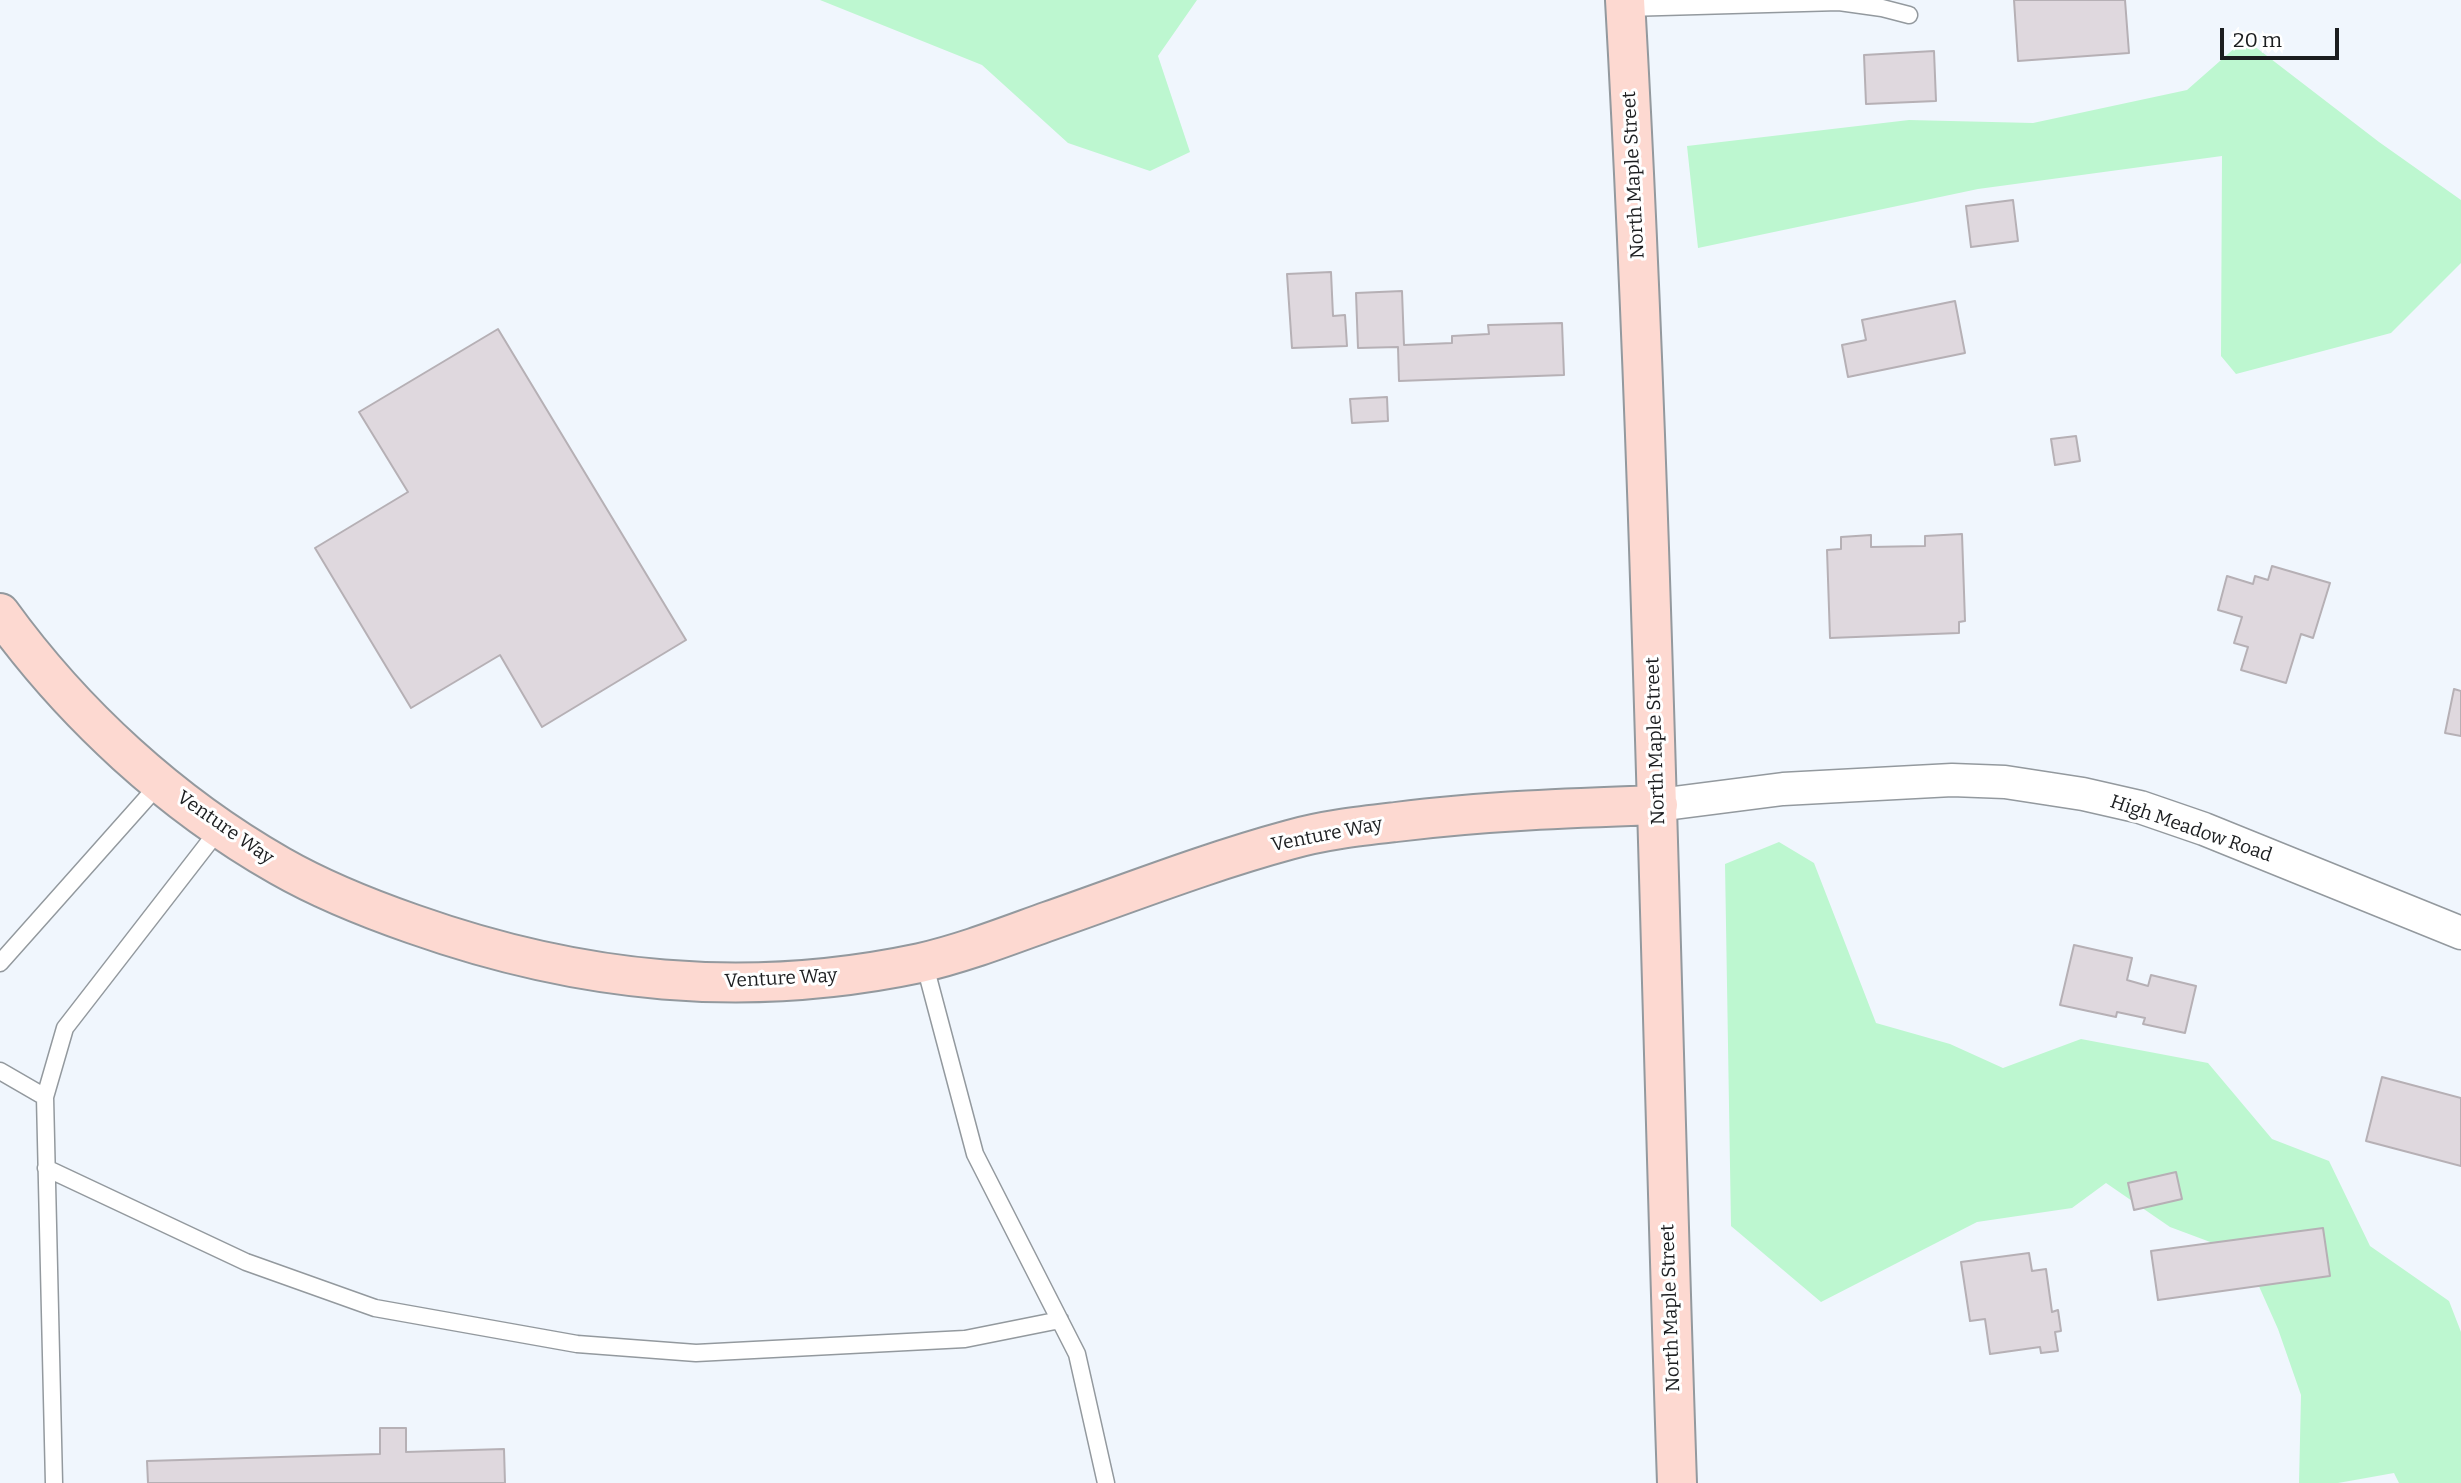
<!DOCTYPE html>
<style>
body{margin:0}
#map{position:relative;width:2461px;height:1483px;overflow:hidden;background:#f0f6fd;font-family:Bitter,serif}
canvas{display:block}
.scale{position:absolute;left:2220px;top:28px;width:119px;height:32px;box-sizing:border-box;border:4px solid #1b1d1f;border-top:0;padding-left:9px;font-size:21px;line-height:24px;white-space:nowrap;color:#1b1d1f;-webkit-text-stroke:5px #fff;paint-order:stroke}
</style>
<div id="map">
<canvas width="2461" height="1483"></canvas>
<div class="scale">20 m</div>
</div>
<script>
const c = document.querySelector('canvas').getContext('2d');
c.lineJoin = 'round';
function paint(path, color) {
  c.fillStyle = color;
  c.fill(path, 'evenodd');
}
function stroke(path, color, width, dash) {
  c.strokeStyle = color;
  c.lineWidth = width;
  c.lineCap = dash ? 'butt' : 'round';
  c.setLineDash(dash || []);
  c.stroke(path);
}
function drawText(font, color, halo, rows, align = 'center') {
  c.font = font + ' Bitter,serif';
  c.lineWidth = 6;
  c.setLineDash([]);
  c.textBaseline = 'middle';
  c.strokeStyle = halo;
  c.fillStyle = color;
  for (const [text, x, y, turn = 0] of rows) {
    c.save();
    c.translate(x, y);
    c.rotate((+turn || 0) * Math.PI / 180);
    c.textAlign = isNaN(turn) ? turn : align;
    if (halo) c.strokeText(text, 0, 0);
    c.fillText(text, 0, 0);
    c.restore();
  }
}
paint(new Path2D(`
 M820,0H1197L1158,56L1190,152L1150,171L1068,143L982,65Z
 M2245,39L2379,142L2461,200V263L2391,333L2236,374L2221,356L2222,156L1978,189L1698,248L1687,146L1909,120L2033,123L2187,90Z
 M1779,842L1814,863L1876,1023L1950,1044L2003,1068L2081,1039L2208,1063L2272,1139L2329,1161L2370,1246L2449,1301L2461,1332V1483H2399L2394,1473L2338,1483H2299L2301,1395L2278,1329L2245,1255L2170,1227L2106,1183L2072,1208L1977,1222L1821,1302L1731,1226L1725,864Z`), '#bdf7d0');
const building = new Path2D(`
 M2014,0H2125L2129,53L2018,61Z
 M1934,51L1936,101L1866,104L1864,55Z
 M2013,200L2018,241L1971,247L1966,206Z
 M1331,272L1333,316L1345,315L1347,346L1292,348L1287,274Z
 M1402,291L1404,345L1452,343V336L1489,334L1488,325L1562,323L1564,375L1399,381L1398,347L1358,348L1356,293Z
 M1955,301L1965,353L1848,377L1842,345L1866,340L1862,320Z
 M498,329L686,640L542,727L500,655L411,708L315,548L408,492L359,412Z
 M1387,397L1388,421L1352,423L1350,399Z
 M2076,436L2080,461L2055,465L2051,439Z
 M1962,534L1965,621L1959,622V633L1830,638L1827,550L1841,549V537L1871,535V547L1925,546V536Z
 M2272,566L2330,583L2313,638L2301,634L2286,683L2241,670L2248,647L2234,643L2242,617L2218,610L2227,576L2253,584L2255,576L2268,580Z
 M2454,689L2461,691V736L2445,733Z
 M2074,945L2132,958L2127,980L2148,986L2151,975L2196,986L2185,1033L2143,1024L2145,1018L2117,1012L2116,1017L2060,1005Z
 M2382,1077L2461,1098V1166L2366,1141Z
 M2176,1172L2182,1199L2134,1210L2128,1183Z
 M2323,1228L2330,1276L2158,1300L2151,1251Z
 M2029,1253L2032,1271L2046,1269L2052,1312L2058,1310L2061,1331L2055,1332L2058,1351L2041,1353L2040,1347L1990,1354L1985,1319L1970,1321L1961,1262Z
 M380,1428H406V1452L504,1449L505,1483H148L147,1461L380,1454Z`);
paint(building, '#dfd8de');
stroke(building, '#b6b0b5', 2);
const lane = new Path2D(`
 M1626,8L1839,2L1882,8L1909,15
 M924,962L975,1154L1077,1354L1106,1483
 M0,963L161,782
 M0,1071L45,1097
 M46,1168L246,1262L375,1308L577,1344L696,1353L965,1339L1060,1320
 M54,1483L45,1097L65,1028L220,828`);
const street = new Path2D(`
 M1658,805L1783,789L1952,780L2005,782L2083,794L2140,807L2204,829L2461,933`);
const secondary = new Path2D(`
 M1625,0C1653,494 1660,989 1677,1483
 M0,613C73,714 171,804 280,866C322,890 367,908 413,924C580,983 745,1000 920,963C964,953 1007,936 1049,921C1129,893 1208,862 1289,840C1324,830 1361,826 1396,822C1484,811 1571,808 1658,805`);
stroke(lane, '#93999e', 19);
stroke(street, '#93999e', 35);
stroke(secondary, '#93999e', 42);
stroke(lane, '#fff', 16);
stroke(street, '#fff', 32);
stroke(secondary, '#fdd9d1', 38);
drawText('19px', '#1b1d1f', '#fff', [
 ["North Maple Street",1634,175,-93],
 ["North Maple Street",1656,741,-92],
 ["Venture Way",225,828,35],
 ["High Meadow Road",2191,829,19],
 ["Venture Way",1327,835,-11],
 ["Venture Way",781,979,-3],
 ["North Maple Street",1671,1308,-92]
]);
</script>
